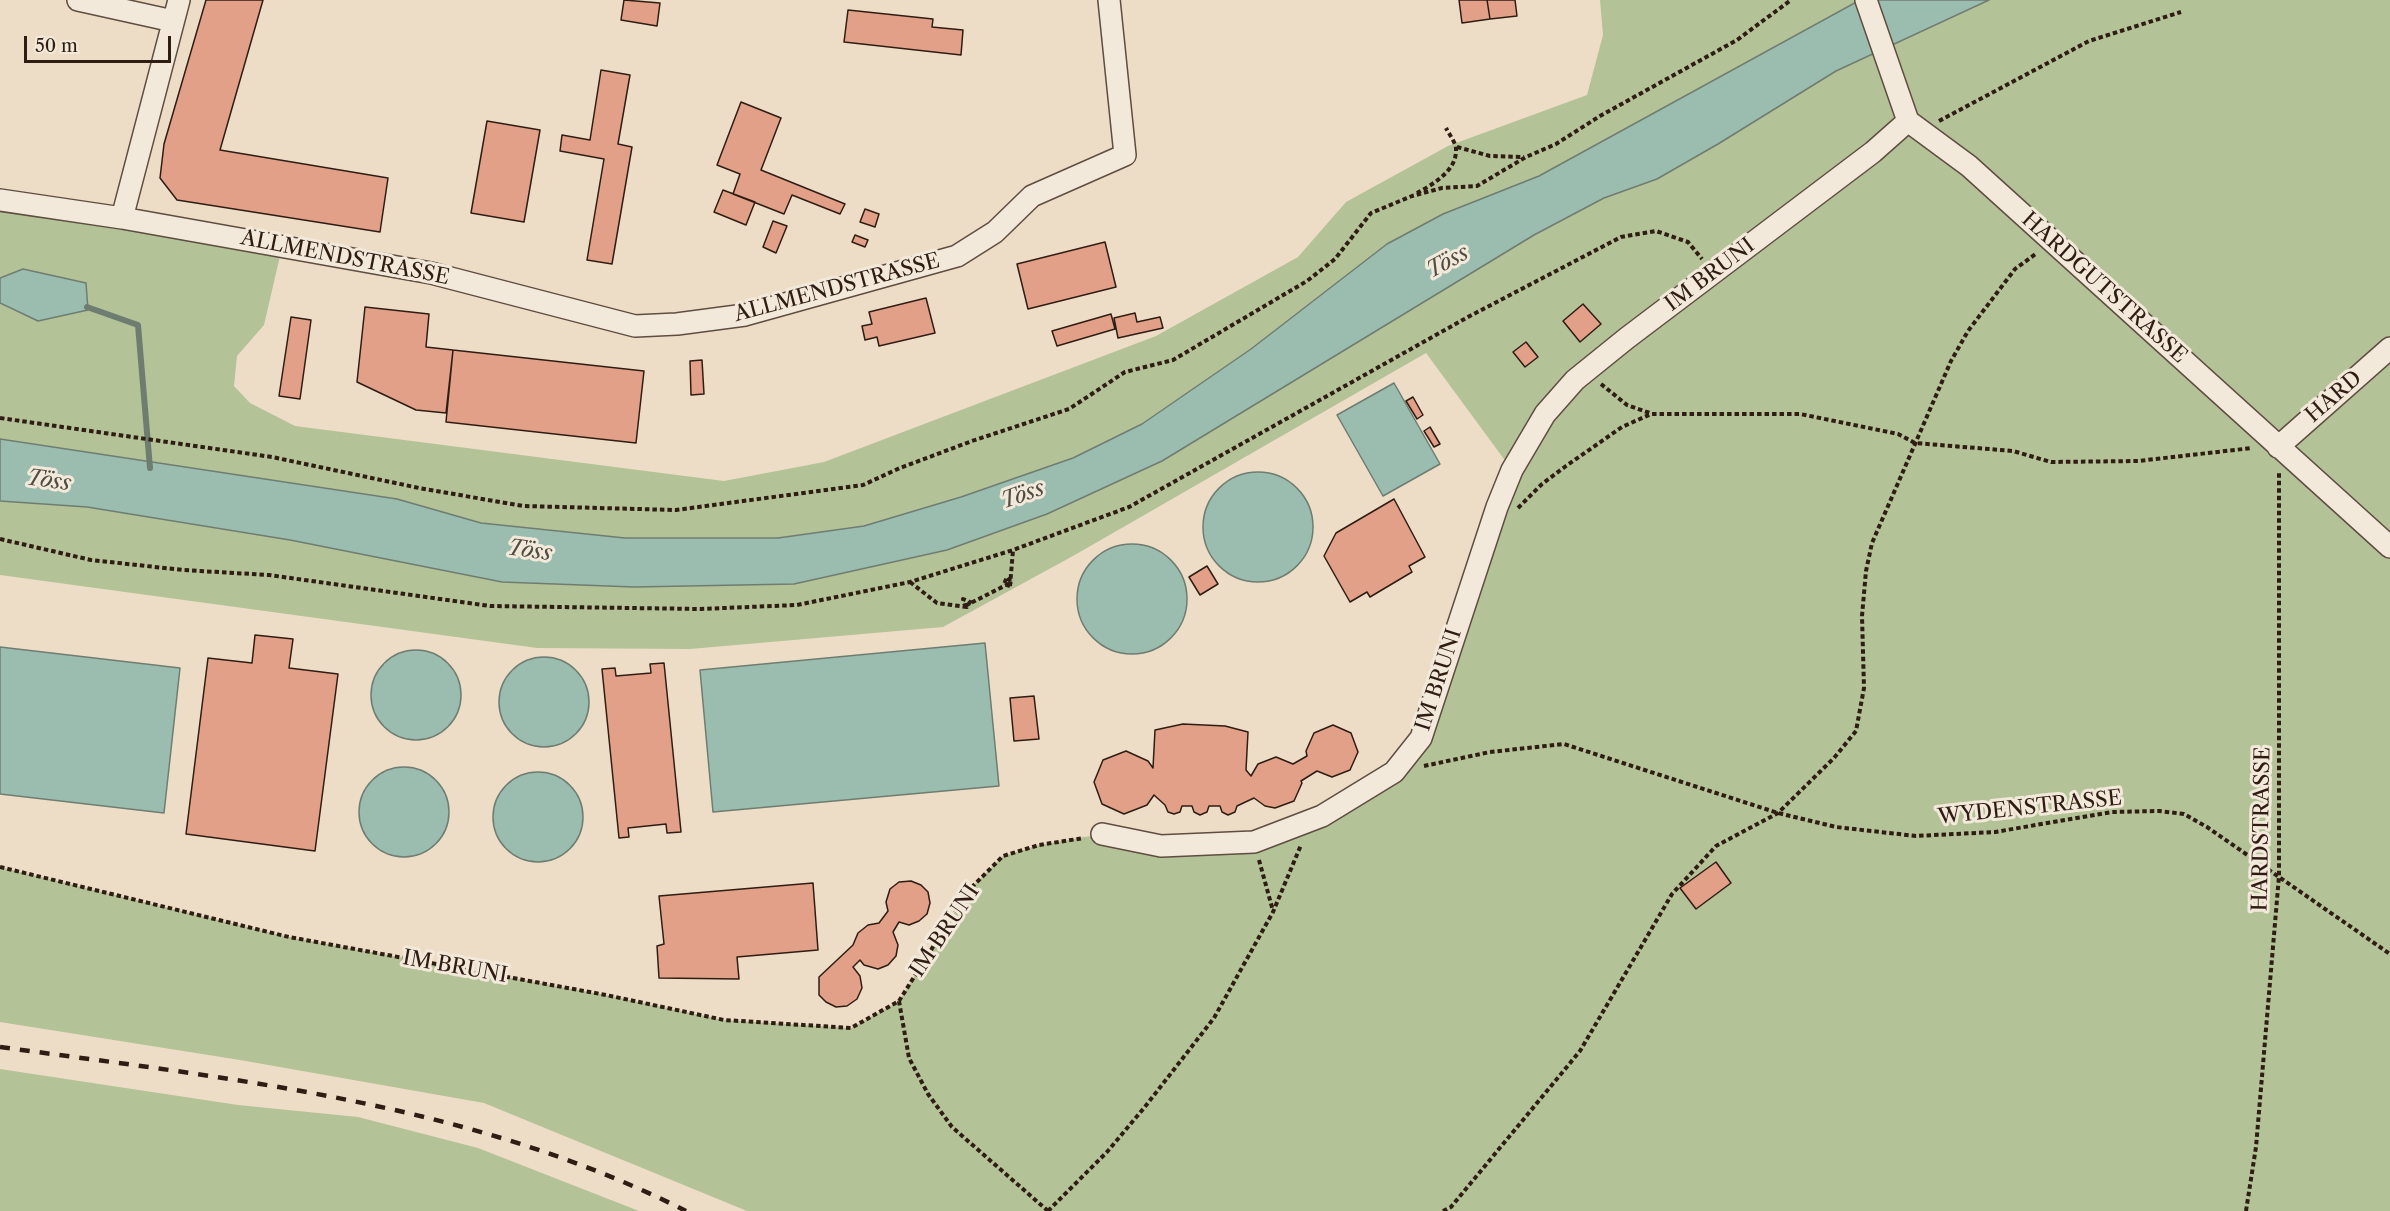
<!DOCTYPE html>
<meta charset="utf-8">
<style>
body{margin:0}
#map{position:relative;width:2390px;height:1211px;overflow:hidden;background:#edddc6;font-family:"Libre Caslon Text",serif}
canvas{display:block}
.scale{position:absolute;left:24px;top:36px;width:147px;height:27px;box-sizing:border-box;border:3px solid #2f1d13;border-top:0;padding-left:8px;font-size:18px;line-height:21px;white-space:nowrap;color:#2f1d13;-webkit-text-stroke:4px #f3e9da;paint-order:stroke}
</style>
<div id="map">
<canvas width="2390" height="1211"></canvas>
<div class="scale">50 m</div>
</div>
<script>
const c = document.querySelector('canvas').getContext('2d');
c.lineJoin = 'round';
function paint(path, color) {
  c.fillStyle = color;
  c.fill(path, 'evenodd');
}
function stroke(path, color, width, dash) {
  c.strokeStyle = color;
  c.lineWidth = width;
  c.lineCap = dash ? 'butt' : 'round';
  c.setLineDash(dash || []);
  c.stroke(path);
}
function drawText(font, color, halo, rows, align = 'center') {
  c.font = font + ' "Libre Caslon Text",serif';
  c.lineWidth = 6;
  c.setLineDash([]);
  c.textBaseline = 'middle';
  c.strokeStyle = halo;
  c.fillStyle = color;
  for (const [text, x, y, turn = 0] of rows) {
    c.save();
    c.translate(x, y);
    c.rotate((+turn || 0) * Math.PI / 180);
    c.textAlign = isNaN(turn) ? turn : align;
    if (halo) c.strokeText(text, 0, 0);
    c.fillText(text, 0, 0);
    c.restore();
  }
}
paint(new Path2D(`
 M1600,0H1860L1539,176L1443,214L1387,244L1251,349L1142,424L1073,458L961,497L864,526L778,538H625L481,523L397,499L0,439V200L280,256L264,325L237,356L234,386L250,403L295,426L724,481L824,462L1156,336L1298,257L1346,202L1448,146L1587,95L1603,35Z
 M1989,0H2390V1211H747L484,1103L240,1060L0,1022V867L289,937L606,995L724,1020L851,1028L899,1001L968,891L1003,856L1039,845L1102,834L1254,842L1322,816L1421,738L1512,470L1426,353L1073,556L943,627L690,649L537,648L0,575V501L87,507L290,540L794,584L947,550L1047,514L1162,461L1534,235L1604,198L1657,179L1718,144L1836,71Z
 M0,1069L238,1105L358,1117L478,1148L639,1211H0Z`), '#b4c298');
const water = new Path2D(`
 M1860,0H1989L1836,71L1718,144L1657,179L1604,198L1534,235L1162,461L1047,514L947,550L794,584L634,587L502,582L290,540L87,507L0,501V439L397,499L481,523L625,538H778L864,526L961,497L1073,458L1142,424L1251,349L1387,244L1443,214L1539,176Z
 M23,269L86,283L88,310L38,321L0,303V278Z
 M1394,383L1440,464L1383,496L1337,415Z
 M1203 527a55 55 0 1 1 110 0a55 55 0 1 1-110 0Z
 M1077 599a55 55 0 1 1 110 0a55 55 0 1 1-110 0Z
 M985,643L999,786L713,812L700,670Z
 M0,647L180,668L164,813L0,794Z
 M371 695a45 45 0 1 1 90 0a45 45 0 1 1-90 0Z
 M499 702a45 45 0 1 1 90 0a45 45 0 1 1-90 0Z
 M359 812a45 45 0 1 1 90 0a45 45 0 1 1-90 0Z
 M493 817a45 45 0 1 1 90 0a45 45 0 1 1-90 0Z`);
paint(water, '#9abdaf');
stroke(water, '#6f7d71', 1.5);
stroke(new Path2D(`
 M87,307L138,325L150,468`), '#6f7d71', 6);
const building = new Path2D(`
 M206,0H263L220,150L388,178L380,232L177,200L160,178L164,144Z
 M624,0L660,3L657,26L621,20Z
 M1459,0H1487L1490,19L1462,23Z
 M1487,0H1515L1517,16L1490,19Z
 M848,10L933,19L932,27L963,30L961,55L844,42Z
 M601,70L630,75L618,144L632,147L612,264L587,260L604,159L560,151L562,135L590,140Z
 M741,102L781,118L761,170L845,204L840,214L792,195L784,214L733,194L740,174L717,165Z
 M487,121L540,130L524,222L471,213Z
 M723,190L755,202L746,225L714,212Z
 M865,209L879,214L875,227L860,222Z
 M773,221L787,226L776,253L763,247Z
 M855,235L868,240L865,247L852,242Z
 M1105,242L1116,287L1028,309L1017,264Z
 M926,298L935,333L879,346L877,337L865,340L862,326L872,324L869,312Z
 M1583,304L1601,324L1580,342L1563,321Z
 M365,307L429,314L426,347L453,350L446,413L416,410L357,382Z
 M1135,313L1137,322L1160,317L1163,328L1118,338L1114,318Z
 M1111,314L1115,329L1057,346L1052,331Z
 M291,317L311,320L300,399L279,396Z
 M1526,342L1538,357L1525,367L1513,352Z
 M453,350L644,371L636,443L446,422Z
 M702,360L704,394L691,395L690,361Z
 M1413,397L1423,415L1417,419L1406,401Z
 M1430,427L1440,444L1434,447L1424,431Z
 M1394,499L1425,557L1409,566L1412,572L1370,597L1367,592L1350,602L1324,556L1336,533Z
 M1207,566L1218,584L1200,595L1189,577Z
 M255,635L293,639L289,668L338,674L315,851L186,834L208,658L252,663Z
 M664,663L681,832L667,833L666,824L628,828L629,837L619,838L602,669L615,668L616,676L651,673L650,664Z
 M1034,696L1039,739L1014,741L1010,698Z
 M1183,724L1225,726L1248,732L1246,770L1251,776L1258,764L1276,757L1293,764L1307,756L1306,751L1314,733L1333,725L1351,733L1358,752L1350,770L1332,777L1317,771L1301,781L1302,783L1294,801L1275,808L1265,806L1254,798L1237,806L1235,812L1228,815L1222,812L1220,806H1209L1207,812L1200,815L1194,812L1192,806H1182L1180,812L1174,814L1168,812L1165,805L1154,795L1147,805L1124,814L1102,804L1094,782L1103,760L1126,751L1148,761L1153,768L1155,730Z
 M1716,862L1731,883L1696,909L1680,888Z
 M911,881L921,885L928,892L930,903L927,914L919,921L909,925L899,922L893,932L898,945L896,956L888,965L878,969L864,965L860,960L853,967L860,976L862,988L857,999L847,1006L836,1007L826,1002L819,995V977L853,945L858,933L868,925L879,923L888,911L886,902L890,889L899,882Z
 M813,883L818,950L737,957L739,979L659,978L657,946L664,944L659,896Z`);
paint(building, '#e1a087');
stroke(building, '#2f1d13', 1.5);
const street = new Path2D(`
 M78,0L173,21
 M179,0L122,218L431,273L635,326L677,324L745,315L957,256L995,232L1032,196L1125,155L1109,0
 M1866,0L1908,121L1969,166L2390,547
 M0,200L122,218
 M2278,447L2390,348
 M1102,834L1161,846L1254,842L1322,816L1394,772L1421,738L1497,507L1512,470L1545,414L1575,380L1627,338L1873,152L1908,121`);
stroke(street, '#5e4d40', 24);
stroke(new Path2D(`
 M1939,121L2089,41L2181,12
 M1457,147L1490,156L1524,157
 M1417,193C1433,184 1457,171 1456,149C1456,143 1449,134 1446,128
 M1601,384L1627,405L1650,413
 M0,418L272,457L419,488L523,506L676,510L863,485L900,468L972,441L1069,409L1125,372L1173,360L1307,281L1335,259L1371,213L1412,196L1442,188L1477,186L1526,157L1556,144L1600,116L1737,40L1791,0
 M1518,508L1542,484L1566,466L1622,427L1651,414H1800L1898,434L1915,443L2013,451L2051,462L2138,461L2252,448
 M0,539L91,560L183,570L269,575L490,606L701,609L797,605L910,582L1013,550L1129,507L1468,317L1621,237L1656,231L1688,242L1702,259
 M910,582L937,603L967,607L970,602L963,599L965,606
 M1010,586L1013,550
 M1010,586L1004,584L1007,577L1011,582
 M1424,766L1490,752L1564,744L1778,813L1836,827L1916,836L1995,832L2112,812L2159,811L2184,814L2207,827L2390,954
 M1259,860L1273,911
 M0,867L289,937L606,995L724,1020L851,1028L899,1001L968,891L1003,856L1039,845L1084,838
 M899,1001L909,1058L928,1094L952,1127L1048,1211
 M1048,1211L1107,1152L1144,1108L1214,1018L1273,912L1301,845
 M1443,1211L1451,1207L1580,1051L1672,894L1716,846L1778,813L1834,758L1856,731L1864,688L1862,616L1866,571L1872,543L1951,361L1968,331L2015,269L2037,253
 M2246,1211L2256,1147L2279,876V473`), '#2f1d13', 4, [4.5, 3]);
stroke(street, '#f3e9da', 21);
stroke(new Path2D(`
 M0,1047C234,1079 472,1103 686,1211`), '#2f1d13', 4.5, [10, 10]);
stroke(new Path2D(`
 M965,606L1012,582`), '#2f1d13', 4, [4.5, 3]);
drawText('21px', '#2f1d13', '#f3e9da', [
 ["ALLMENDSTRASSE",345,258,11],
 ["IM BRUNI",1710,275,-37],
 ["ALLMENDSTRASSE",837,288,-15],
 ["HARDGUTSTRASSE",2104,288,42],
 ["HARD",2334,397,-41],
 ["IM BRUNI",1439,680,-72],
 ["WYDENSTRASSE",2030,808,-6],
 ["HARDSTRASSE",2262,829,-89],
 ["IM BRUNI",945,931,-56],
 ["IM BRUNI",455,967,10]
]);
drawText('italic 22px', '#4f4d42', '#f3e9da', [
 ["Töss",1448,262,-29],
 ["Töss",49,481,8],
 ["Töss",1023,495,-20],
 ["Töss",530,551,8]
]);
</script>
